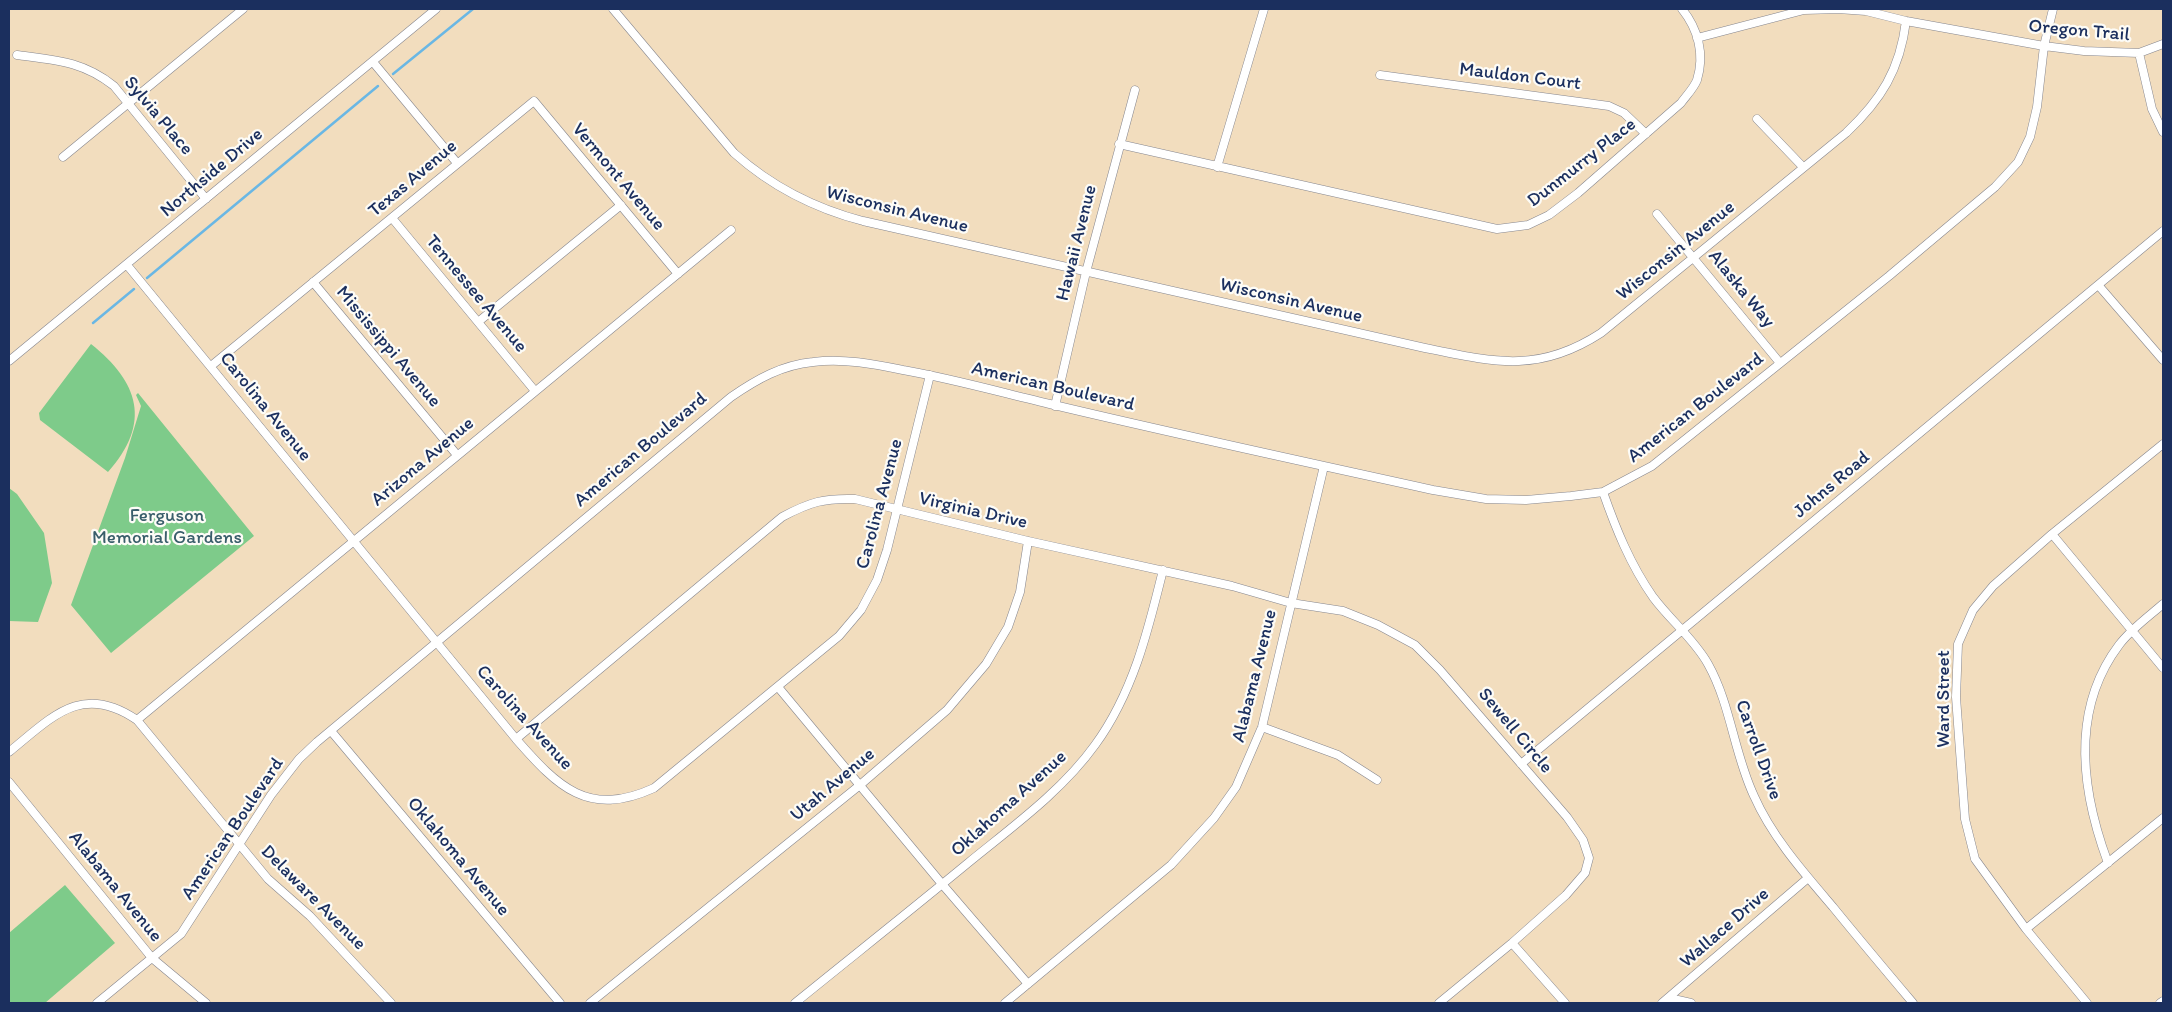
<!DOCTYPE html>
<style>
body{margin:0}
#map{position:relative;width:2172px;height:1012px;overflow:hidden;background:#f2ddbe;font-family:Itim,sans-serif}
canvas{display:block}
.frame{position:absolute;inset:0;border:10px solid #1b2f5e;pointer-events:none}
</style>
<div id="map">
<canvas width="2172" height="1012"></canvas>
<div class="frame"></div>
</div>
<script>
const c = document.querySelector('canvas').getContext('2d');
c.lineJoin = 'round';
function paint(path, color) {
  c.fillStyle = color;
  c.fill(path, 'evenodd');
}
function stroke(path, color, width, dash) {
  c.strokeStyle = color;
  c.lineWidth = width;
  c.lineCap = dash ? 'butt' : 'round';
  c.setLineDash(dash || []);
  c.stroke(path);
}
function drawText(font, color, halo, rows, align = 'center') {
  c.font = font + ' Itim,sans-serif';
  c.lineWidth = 4.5;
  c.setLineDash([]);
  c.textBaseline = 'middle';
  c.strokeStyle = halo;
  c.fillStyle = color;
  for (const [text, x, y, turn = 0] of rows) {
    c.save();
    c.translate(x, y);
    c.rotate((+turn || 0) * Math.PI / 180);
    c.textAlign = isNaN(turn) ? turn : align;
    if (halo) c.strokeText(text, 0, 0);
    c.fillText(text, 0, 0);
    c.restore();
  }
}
paint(new Path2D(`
 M91,344C139,382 152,423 108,472L40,420L39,413Z
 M138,393L254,536L111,653L71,605L125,458L141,406L136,395Z
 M9,488L17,494L44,533L52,583L38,622L9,621Z
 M65,885L115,943L45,1003H9V933Z`), '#7ecb8a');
stroke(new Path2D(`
 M393,74L473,9
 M147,278L378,86
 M93,323L134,289`), '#6ab7e4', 2.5);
const street = new Path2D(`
 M613,9L734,153C772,187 813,208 863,221L1425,348C1493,362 1538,374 1601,333L1846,133C1881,100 1900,70 1906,21
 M1697,38L1804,10L1838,9L1866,11L1906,21L2044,46L2084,51L2139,53L2163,44
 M2139,53L2152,109L2163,132
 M17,55C55,60 83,61 114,86L206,199
 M373,62L457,163
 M1380,75L1609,106L1624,113L1646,134
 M1757,119L1803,167
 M1119,144L1497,229L1528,225L1549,215L1578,193L1681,103C1686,96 1694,88 1697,80C1705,54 1698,29 1682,9
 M63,157L243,9
 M1217,167L1264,9
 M1657,214L1780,363
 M392,218L535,391
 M127,265L516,739C558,787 588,818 654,788L839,636L861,610L877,580L887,550L930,375
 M313,282L457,455
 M2099,286L2163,360
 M478,322L621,205
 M9,361L436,9
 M211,366L534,101L678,274
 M1055,406L1086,272L1135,90
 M1603,492C1616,529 1630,564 1653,597C1670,620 1694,639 1708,664C1731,705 1734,754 1754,796C1772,837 1804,873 1833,907C1859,939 1886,971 1913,1003
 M2052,534L2163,668
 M778,687L942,884L1028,984
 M137,720L731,230
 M1262,727L1338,755L1377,780
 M331,731L560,1003
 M516,739L782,517C810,502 824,498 855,499L1028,541L1232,586L1291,603L1343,611L1378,625L1415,645L1440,670L1567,817L1583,840L1589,858L1585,873L1566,895L1512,943L1439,1003
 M9,752C52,717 82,682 137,720L268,879L310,916L391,1003
 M1521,764L2163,231
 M9,782L152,958L206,1003
 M2108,863C2082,793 2070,710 2119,645C2131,629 2148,617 2163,604
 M2026,929L2163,818
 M1512,943L1565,1003
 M1669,998L1691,1003
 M97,1003L181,934L271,795L299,759L317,742L731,397C757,379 782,365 813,362C843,358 874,364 903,370C954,379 1003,393 1054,405C1180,435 1306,462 1433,490L1486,499L1526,500L1571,496L1603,492L1652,466L1889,276L1995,187L2018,162L2030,137L2037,107L2044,46L2053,9
 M590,1003L860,785L947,710L986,664L1008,627L1020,592L1028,541
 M795,1003C853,956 911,910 968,863C1012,827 1062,791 1095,745C1133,693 1148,631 1163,570
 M1005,1003L1171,865L1214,818L1236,787L1262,727L1324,466
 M1662,1003L1808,878
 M2087,1003L2026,929L1975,859L1965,819L1956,697L1958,644L1973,610L1993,586L2052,534L2163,444
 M2160,1003L2163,1001`);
stroke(street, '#86868e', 9);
stroke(street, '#fff', 8);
drawText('19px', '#1b2f5e', '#fdfcf7', [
 ["Oregon Trail",2079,31,5],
 ["Mauldon Court",1520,77,7],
 ["Sylvia Place",158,116,50],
 ["Dunmurry Place",1582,163,-38],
 ["Northside Drive",212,173,-40],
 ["Vermont Avenue",618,177,50],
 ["Texas Avenue",413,179,-40],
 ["Wisconsin Avenue",897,210,14],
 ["Hawaii Avenue",1077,243,-76],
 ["Wisconsin Avenue",1676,251,-39],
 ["Alaska Way",1741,289,51],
 ["Tennessee Avenue",476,294,50],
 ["Wisconsin Avenue",1291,301,13],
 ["Mississippi Avenue",388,347,50],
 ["American Boulevard",1053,387,13],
 ["Carolina Avenue",265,407,51],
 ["American Boulevard",1696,408,-38],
 ["American Boulevard",641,450,-40],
 ["Arizona Avenue",423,462,-40],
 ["Johns Road",1832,485,-40],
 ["Carolina Avenue",880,504,-75],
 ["Virginia Drive",973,511,13],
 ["Alabama Avenue",1255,676,-76],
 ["Ward Street",1944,699,-90],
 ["Carolina Avenue",524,718,48],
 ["Sewell Circle",1515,731,50],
 ["Carroll Drive",1758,750,70],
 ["Utah Avenue",833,785,-40],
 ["Oklahoma Avenue",1009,804,-42],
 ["American Boulevard",233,829,-56],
 ["Oklahoma Avenue",458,857,50],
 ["Alabama Avenue",115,887,51],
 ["Delaware Avenue",313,898,45],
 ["Wallace Drive",1725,928,-41]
]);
drawText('19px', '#395e6b', '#fdfcf7', [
 ["Ferguson",167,516],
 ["Memorial Gardens",167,538]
]);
</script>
